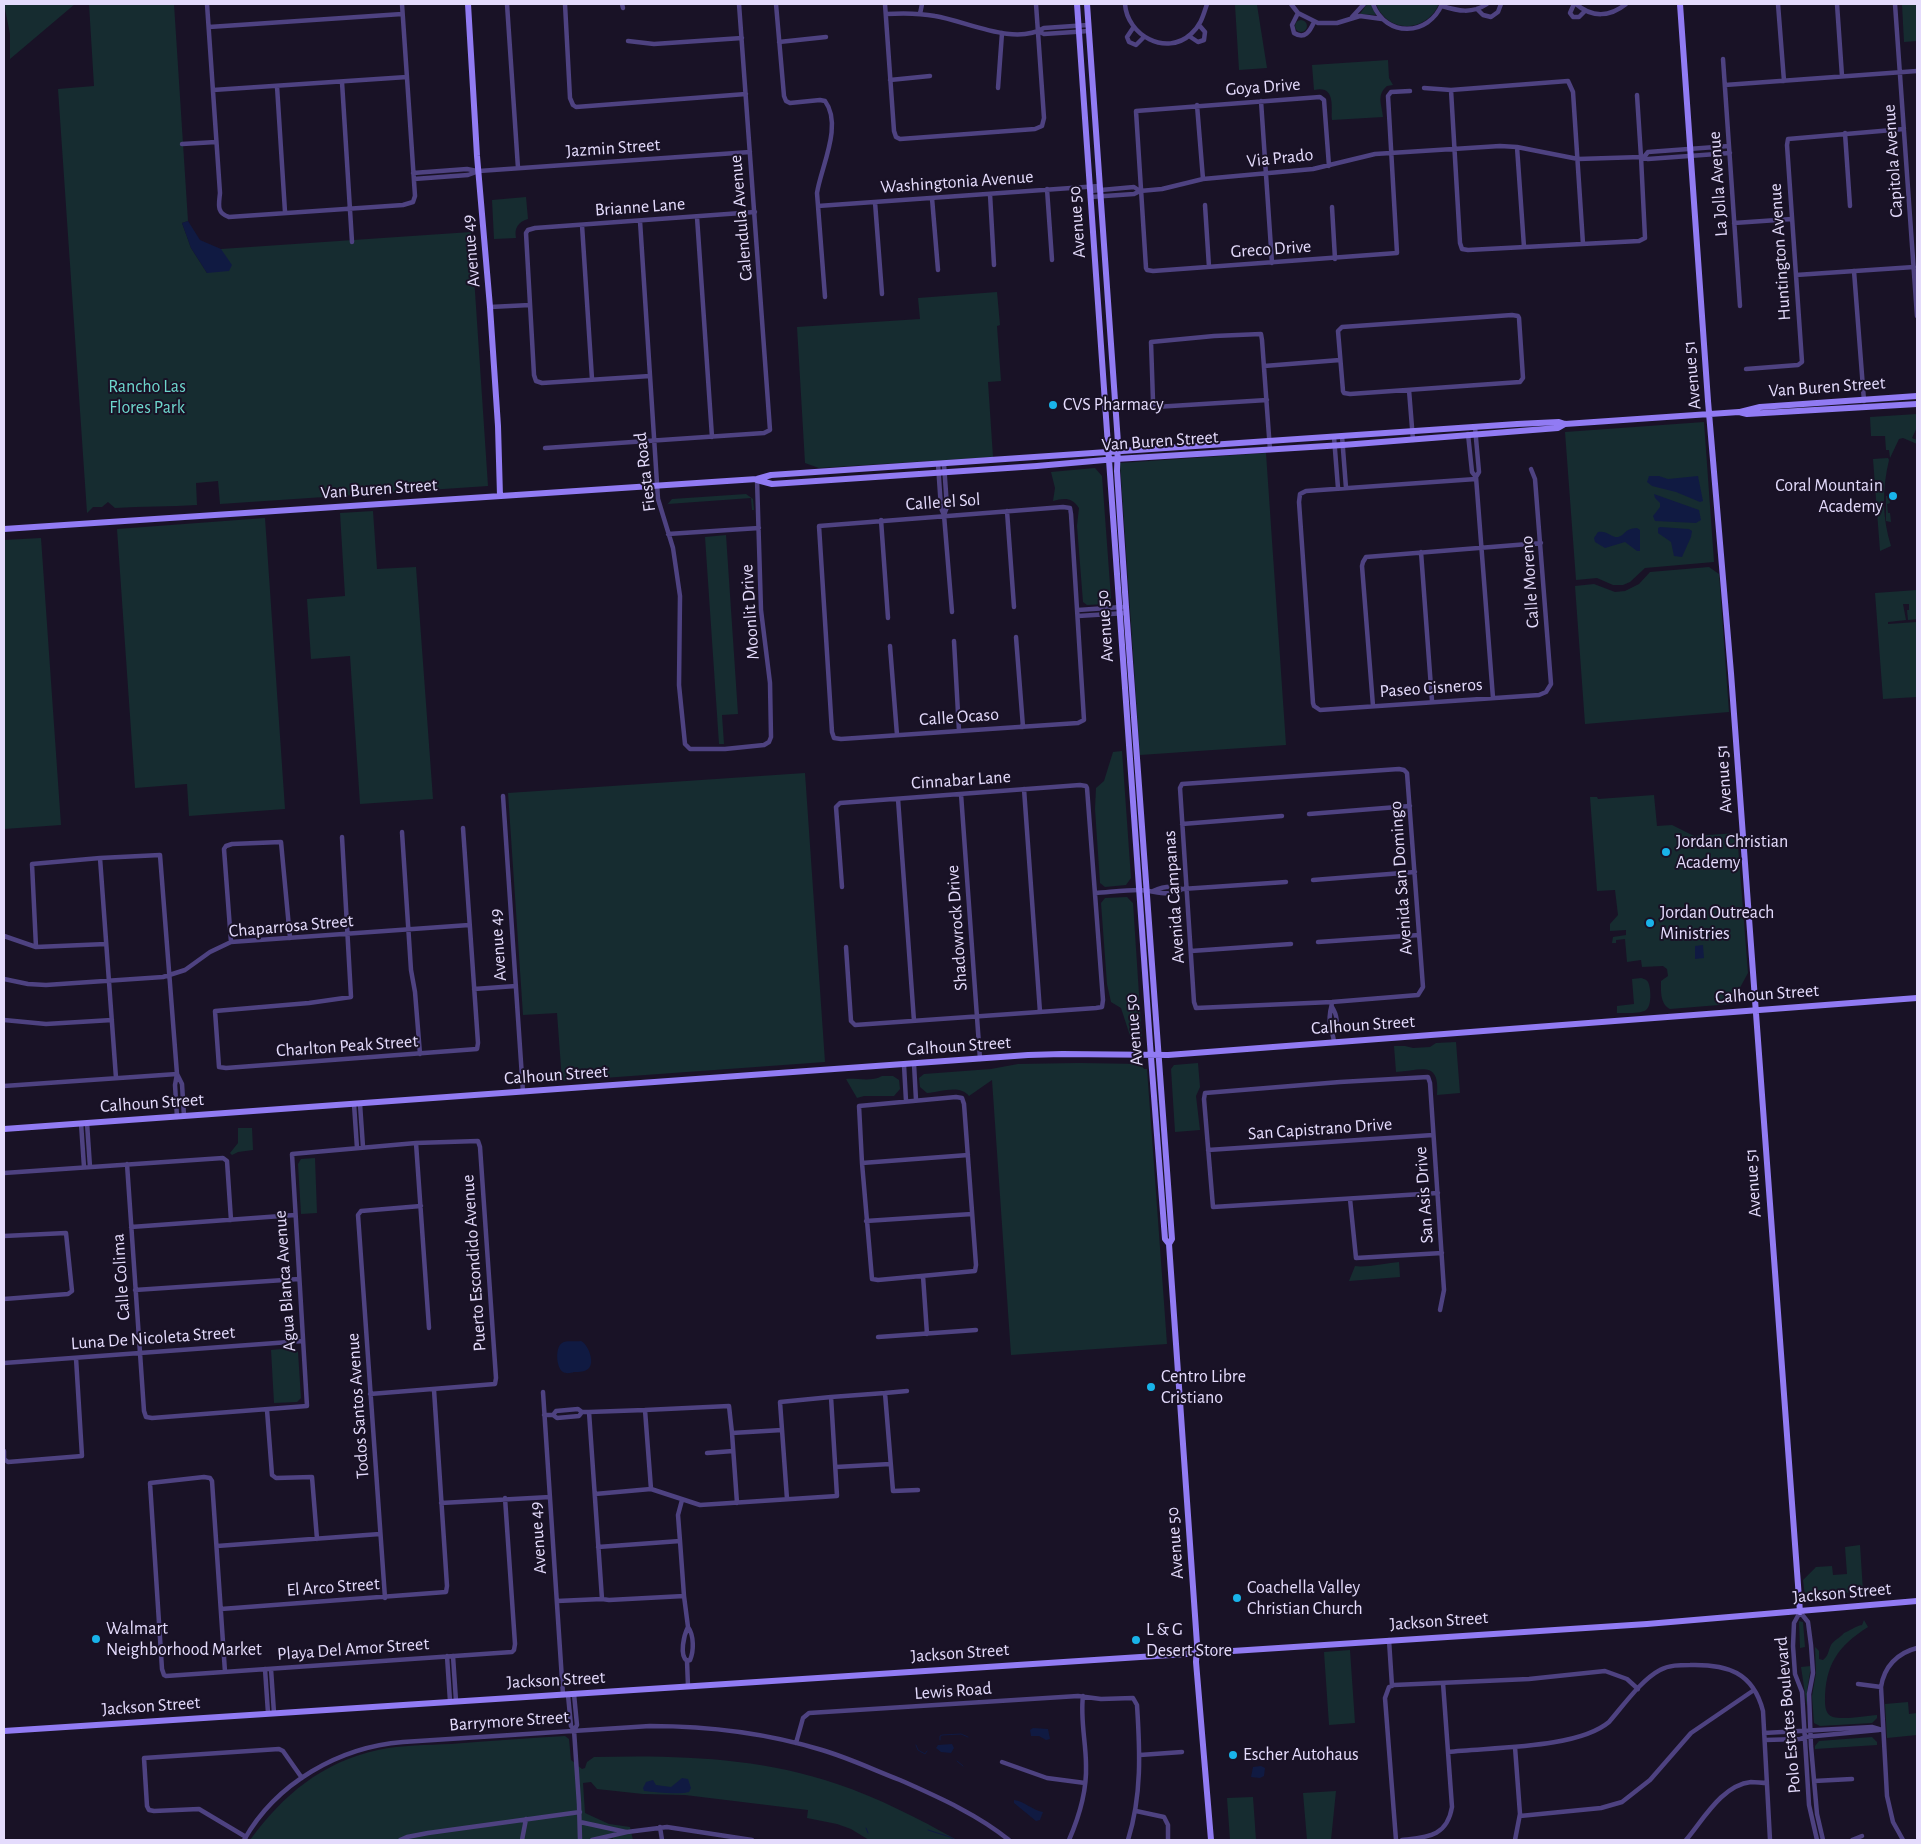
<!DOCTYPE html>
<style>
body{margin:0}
#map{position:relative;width:1921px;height:1844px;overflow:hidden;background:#191226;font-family:"Alegreya Sans",sans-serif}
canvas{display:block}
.frame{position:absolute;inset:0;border:5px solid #e4dbfc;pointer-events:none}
</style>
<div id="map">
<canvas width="1921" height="1844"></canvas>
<div class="frame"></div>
</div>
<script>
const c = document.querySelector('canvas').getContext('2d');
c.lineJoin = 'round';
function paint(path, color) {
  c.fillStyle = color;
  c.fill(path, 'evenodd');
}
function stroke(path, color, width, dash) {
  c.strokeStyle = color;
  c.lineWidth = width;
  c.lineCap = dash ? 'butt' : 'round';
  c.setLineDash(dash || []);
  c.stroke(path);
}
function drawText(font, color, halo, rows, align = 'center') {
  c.font = font + ' "Alegreya Sans",sans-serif';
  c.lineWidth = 4;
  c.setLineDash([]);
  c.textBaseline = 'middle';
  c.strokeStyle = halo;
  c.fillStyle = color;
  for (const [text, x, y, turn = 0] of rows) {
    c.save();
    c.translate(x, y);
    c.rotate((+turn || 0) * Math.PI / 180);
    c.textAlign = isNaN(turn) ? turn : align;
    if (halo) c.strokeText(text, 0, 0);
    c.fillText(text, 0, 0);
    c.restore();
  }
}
paint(new Path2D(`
 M4,4H75L10,59V34Z
 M89,4H174L188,221L182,223L191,248L207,273L221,249L471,232L488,486L220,504L218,481L196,483L197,505C170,507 142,506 115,508L108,502L102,507H93L87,513L58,89L94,86Z
 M1367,4H1371L1376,15L1360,14Z
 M1376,4H1439C1426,33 1388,34 1376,4Z
 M1902,4H1917V41L1904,42Z
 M1235,5H1257L1267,68L1239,70Z
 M1295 26a6 6 0 1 1 12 0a6 6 0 1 1-12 0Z
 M1388,60L1389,78L1393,85L1387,86C1376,95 1382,105 1383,117L1332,120C1331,107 1336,85 1314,90L1312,65Z
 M526,197L528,219C518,222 514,228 516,238L494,239L492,200Z
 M997,292L1000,325L997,326L1001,381L988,382L993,457L819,468L805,463L797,327L920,319L918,298Z
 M1917,414V427L1912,438L1917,440V444L1903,438L1899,439L1890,458L1889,450H1886L1885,436H1871L1870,417Z
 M1704,422L1714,562L1645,568L1630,582L1623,585H1613L1597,578L1576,580L1565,432Z
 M1266,453L1286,745L1140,755L1120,463Z
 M1888,458L1889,460C1882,490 1882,517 1891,546L1880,551L1873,459Z
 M1095,468L1102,476L1111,598L1106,604L1087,605L1083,602L1077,526L1079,508C1072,497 1064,498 1053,501L1055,488L1051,472Z
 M746,494L753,499L754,510H752L751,498L668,504L666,506L669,513L666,506L672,499Z
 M1886,496H1889L1890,503L1887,504L1888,513H1890L1891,522L1886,521Z
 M373,511L377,569L416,567L433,799L360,804L350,656L311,659L307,599L345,596L340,513Z
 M265,518L285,809L189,816L187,784L135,788L117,529Z
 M726,535L738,714L722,715L724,744H719L705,537Z
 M41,538L61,825L4,829V540Z
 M1709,567L1719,574L1729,712L1585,724L1575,586L1594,584L1615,592L1625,591L1639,584L1650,572Z
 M1917,590V603H1916L1917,619L1908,620L1907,610H1909V604H1903L1906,620L1888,622V624L1917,622V697L1883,699L1875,593Z
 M1122,751L1131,878L1126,885L1105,887L1100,883L1095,809L1096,788L1104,781L1113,752Z
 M805,773L825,1062L562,1081L557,1013L523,1015L508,793Z
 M1654,795L1657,826L1672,825L1694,836L1737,833L1748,973L1731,1004L1670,1009C1660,1004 1661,991 1661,981L1668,976L1667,969L1663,966L1642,967L1641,960L1627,962L1625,939L1616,940V943H1612L1613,937L1626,935V930L1610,931V924L1618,915L1615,890L1597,891L1590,797H1597L1598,799Z
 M1127,897L1133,903L1142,1040L1137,1045H1133L1121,1008L1111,1002L1107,984L1101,903L1105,898Z
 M1641,978C1644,979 1646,979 1648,982C1651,988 1652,1006 1646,1010C1640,1014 1625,1013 1617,1013V1006L1634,1004L1632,979Z
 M1456,1042L1460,1093L1437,1095C1440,1059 1420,1071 1396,1072L1394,1046H1405L1413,1048L1430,1047L1436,1043Z
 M1079,1063L1141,1064L1144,1069H1147L1167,1344L1011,1355L992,1080L969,1096C960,1084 940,1092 927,1093L920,1087L919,1078L924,1074L991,1069L1018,1064Z
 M1198,1063L1200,1087L1196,1096L1200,1130L1175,1132L1171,1069L1174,1065Z
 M882,1076H893L899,1080L900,1089L894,1096H864L857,1098L846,1079C857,1078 872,1082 882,1076Z
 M238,1128H252L253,1150L238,1152L232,1155L230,1153L238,1143Z
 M315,1158L317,1213L301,1214L298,1164L301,1159Z
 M1399,1262L1400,1277L1349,1281L1355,1266C1364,1268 1388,1263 1399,1262Z
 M293,1348L298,1352L301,1398L297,1402L274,1403L271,1350Z
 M1860,1545L1863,1591L1805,1597L1803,1580L1816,1567L1832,1566L1833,1575L1847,1574L1845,1547Z
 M1864,1620L1868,1627C1838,1646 1825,1665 1825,1701C1825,1707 1826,1715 1833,1717C1843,1720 1866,1716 1877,1715V1718L1872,1723L1820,1726L1814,1723L1812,1696L1816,1673L1815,1647L1819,1651V1659L1823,1660C1829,1655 1828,1651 1831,1645C1834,1640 1840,1638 1844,1633C1850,1631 1855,1626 1862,1625Z
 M1799,1621L1803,1622L1805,1647L1800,1648Z
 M1350,1650L1355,1723L1329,1725L1324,1652Z
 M1811,1666L1807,1691V1707L1801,1667Z
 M1908,1702L1909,1714L1917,1713V1735L1887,1738L1885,1704Z
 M565,1736L569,1739L571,1760L582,1769L585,1768L587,1762L594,1757C676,1755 759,1757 837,1784C879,1798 919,1819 957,1840H869L851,1829L837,1824L807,1818L808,1810L685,1795L643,1794L597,1789L591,1782L583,1783L585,1813L609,1824L630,1827L633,1840H613V1838L605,1840H250C283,1795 322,1762 378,1750C402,1745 427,1745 451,1744C489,1741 527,1738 565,1736Z
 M1872,1737L1877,1742V1745L1815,1749V1746L1819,1741Z
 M1336,1791L1331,1840H1307L1303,1793Z
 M1253,1797L1256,1840H1230L1227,1798Z`), '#162c30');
paint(new Path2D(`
 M188,221L200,240L221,249L232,265L229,271L207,273L191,248L182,223Z
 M1649,476H1659L1668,479L1698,476L1703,501L1700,502L1676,492L1652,486L1647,482Z
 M1654,494L1699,510L1701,520L1696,523L1655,521L1653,516L1660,507V503L1655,498Z
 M1660,527L1689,529L1692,531L1691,537L1682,557L1674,556L1671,542L1658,533V528Z
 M1637,528L1640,530V551H1637L1625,542L1605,548L1595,542L1594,538L1598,532C1607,530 1612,538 1618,537C1626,535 1623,529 1637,528Z
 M1703,945L1704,958L1695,959V946Z
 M581,1341C588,1344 595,1362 589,1368C586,1372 579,1372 574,1372C571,1373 566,1374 563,1372C556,1368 555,1347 562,1343C566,1340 576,1342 581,1341Z
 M1033,1728L1048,1729L1050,1739L1046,1740L1039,1736H1031L1030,1730Z
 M952,1744L954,1748L951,1753L941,1752L936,1748L938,1745Z
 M1261,1766L1265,1768L1264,1776L1260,1778L1251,1777L1253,1767Z
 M682,1778L688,1779L691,1788L689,1792C680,1795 654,1792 644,1791L643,1788L646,1782L653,1780L656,1785L671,1787Z
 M1014,1800C1024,1801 1032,1810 1043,1812L1040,1820L1036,1821L1014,1803Z`), '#101a42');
stroke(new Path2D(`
 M940,1740V1736L942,1735L961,1734L968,1737
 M916,1745L918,1750L925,1754L927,1751
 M957,1761L963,1766
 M866,1828L868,1833
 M928,1830L950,1837L955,1840`), '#101a42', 1);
stroke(new Path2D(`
 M207,4L220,193C219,204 216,213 229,217L403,205L413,202L415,196L402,4
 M507,4L518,168
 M565,4L570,98L573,105L576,107L746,94
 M622,4L623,8
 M776,4L784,96L786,101L790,103L820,100L825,101C843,125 821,167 817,193L825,297
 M885,4L894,131L896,137L900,139L1035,129L1042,126L1044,118L1036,4
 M1125,4C1127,35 1166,57 1191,34C1201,25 1203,16 1207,4
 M1291,4L1298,13L1318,23H1337L1360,16L1382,19
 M1373,4C1386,38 1429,36 1442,4
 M1574,4L1570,13L1573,17H1579L1585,11
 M1576,4C1592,18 1610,17 1626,4
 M1778,4L1784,81
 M1837,4L1842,76
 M1895,4L1917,316
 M1442,6C1458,11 1472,14 1487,4
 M1477,9L1483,15L1491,17L1498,12L1501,4
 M1298,13L1292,25L1294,33C1305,40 1310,31 1314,22
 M886,14C903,13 919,13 935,16C966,21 1014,46 1044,28L1088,25
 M920,14L922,4
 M1352,17L1364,4
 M209,27L402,14
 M1133,28L1127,37L1129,42L1136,45L1144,37
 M1038,31L1044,34L1089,31
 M1189,36L1198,42L1204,40L1205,32L1199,25
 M628,41L654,44L742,38
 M779,42L826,37
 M1723,59L1740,306
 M890,80L930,76
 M342,82L352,242
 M1725,85L1917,71
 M277,86L285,212
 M998,88L1002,33
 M1424,88L1451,90L1568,81L1573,92L1583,244
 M213,90L407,77
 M1451,90L1460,243L1462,249L1468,250L1639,241L1645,238L1641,157L1648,159L1730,153
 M1261,101L1272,263
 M1197,105L1203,179
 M1845,133L1850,206
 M182,144L216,142
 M1517,147L1524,247
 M1644,157L1648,152L1729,146
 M1329,166L1324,100L1320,97L1136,111L1146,268L1147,270L1153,271L1397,253L1388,96L1391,92L1410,91
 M413,173L467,169L477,171
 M414,179L468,175L479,171L750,152
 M1047,189L1052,260
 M1090,191L1134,187L1140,191
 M990,194L994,265
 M1090,197L1134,194L1140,191L1162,189L1203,179L1313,169L1375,154L1500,146L1517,147L1578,159L1641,157L1637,95
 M932,198L938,270
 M875,202L882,294
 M1205,205L1209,267
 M818,206L1099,186
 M1332,207L1335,259
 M697,217L712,437
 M640,221L658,499L673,548L680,596L679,685L685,744L690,749H725L764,745L769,742L771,737L770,683L761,610L757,479
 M1734,223L1792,219
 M582,225L592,379
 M1854,271L1864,401
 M1796,275L1914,267
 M490,307L530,305
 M1512,315L1518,316L1519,318L1523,378L1520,382L1350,394L1344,393L1343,391L1338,331L1342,327Z
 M1264,366L1340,360
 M1746,369L1798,365L1802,362L1787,145L1788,139L1904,129
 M650,376L542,383L536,381L534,375L526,233L528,230L535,228L755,212
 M1409,390L1413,440
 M1267,400L1155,407L1153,401L1151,342L1214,336L1261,334L1262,340L1270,450
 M1475,427L1479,472L1476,477L1493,698
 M1468,434L1472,472L1476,477
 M1342,436L1346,488
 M1334,437L1338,488
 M545,448L764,433L770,430L739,4
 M938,464L941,508L944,515L952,612
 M944,464L947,507L944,515
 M1476,479L1306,491L1300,494L1299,502L1313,703L1314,706L1320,710L1539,695L1546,692L1551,684L1535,479L1531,469
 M1063,507L1070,508L1071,514L1084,720L1078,723L841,739L834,738L832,732L819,526Z
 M1007,511L1014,607
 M881,520L888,618
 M668,534L759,528
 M1421,552L1432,701
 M1078,610L1122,607
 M1078,616L1126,613
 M1016,637L1023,727
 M954,641L959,731
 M890,646L897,735
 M1373,706L1362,566L1363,562L1366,557L1541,543
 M1399,769L1404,770L1407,773L1423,987L1418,995L1332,1002L1196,1008L1194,1002L1180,788L1182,784Z
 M1024,789L1040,1012
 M961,794L980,1059
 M503,796L523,1092
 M898,799L914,1021
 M1309,814L1410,806
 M1182,824L1282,816
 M402,832L411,970L415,992L420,1054
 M342,837L351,997L309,1003L215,1011L219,1067L226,1068L477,1049L478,1043L463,828
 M100,858L116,1078
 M1313,880L1415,872
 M842,887L836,807L840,803L1080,785L1086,786L1087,788L1103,1000L1102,1007L1096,1008L855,1025L851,1021L846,947
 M1153,891C1162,887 1172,885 1182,889L1286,882
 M1095,893C1110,892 1125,890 1139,890C1154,890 1168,898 1182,889
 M4,936L36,947L106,944
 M231,942L224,849L226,846L232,844L281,842L290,938
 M1318,942L1419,935
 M36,947L32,864L100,858L160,855L177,1074L175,1085L177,1117
 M1191,951L1291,944
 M4,979L28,984L46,985L163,977L185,970L210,952L231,942L469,925
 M474,989L516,986
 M1332,1002C1332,1007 1330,1009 1330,1014C1328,1024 1333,1032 1334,1042
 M1332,1007C1337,1015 1339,1025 1333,1033
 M4,1020L46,1024L112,1020
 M914,1064L916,1100
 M904,1065L906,1101
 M177,1074L182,1084L184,1116
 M4,1086L177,1074
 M956,1097L962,1098L964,1104L976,1265L975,1271L878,1280L872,1279L862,1163L859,1106Z
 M354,1104L357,1148
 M360,1104L363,1147
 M81,1123L84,1167
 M87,1123L90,1167
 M416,1143L429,1328
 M1208,1150L1433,1135
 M862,1163L968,1155
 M127,1164L144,1411L146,1417L152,1418L307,1406L292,1154L416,1143L478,1141L480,1147L496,1378L495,1384L370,1394
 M4,1173L223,1158L227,1161L231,1220
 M1438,1193L1213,1207L1204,1099L1205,1093L1340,1082L1428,1077L1430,1083L1444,1290L1440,1310
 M1350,1199L1356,1258L1442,1253
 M866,1221L972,1214
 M131,1227L295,1215
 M4,1236L66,1233L72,1291L68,1294L4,1299
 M923,1276L927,1334
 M135,1290L299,1279
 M878,1337L976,1330
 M4,1363L303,1341
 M543,1392L563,1695
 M885,1393L907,1391
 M831,1397L885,1393L893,1491L918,1490
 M267,1410L272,1475L276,1478L312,1477L317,1539
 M645,1410L729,1406L732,1433
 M589,1412L645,1410L651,1489L595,1494
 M544,1415H553L557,1418L579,1416L582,1412
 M553,1415L556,1411L578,1409L582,1412H589L602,1599L557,1601
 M4,1451V1459L8,1462L82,1456L76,1358
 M707,1453L733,1451
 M836,1467L890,1464
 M651,1489L700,1505L837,1496L831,1397L780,1402L787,1499
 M441,1503L550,1497
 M737,1503L732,1433L782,1430
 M680,1541L678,1515L682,1500
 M217,1546L380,1534
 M598,1547L680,1541L684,1596L609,1600L602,1599
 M684,1596L688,1627C694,1635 694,1651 690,1660L687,1661
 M385,1598L358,1215L361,1211L421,1206
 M221,1609L446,1592L447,1586L434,1390
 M1389,1640L1392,1686
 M447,1656L450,1701
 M453,1656L456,1701
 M265,1669L268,1713
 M271,1669L274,1713
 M225,1672L212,1481L210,1478L204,1477L150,1483L162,1669L164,1675L166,1676L512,1652L514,1650L515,1644L505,1498
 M1858,1684L1881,1687
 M688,1686L687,1661C679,1655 684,1635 688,1627
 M568,1695L571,1726L574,1730L579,1804L580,1840
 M574,1730L577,1725L574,1694
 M1764,1733L1872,1727L1882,1730
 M1765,1740L1800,1739L1805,1737L1879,1730
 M796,1743L803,1718L809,1713L1078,1696L1101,1699L1133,1698L1137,1705C1140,1751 1142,1795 1128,1840
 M1515,1747L1520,1814L1515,1840
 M1448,1752C1491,1747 1577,1749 1609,1722C1623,1706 1641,1680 1660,1670C1669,1665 1680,1665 1690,1665C1727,1664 1753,1672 1763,1711L1770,1840
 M1140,1755L1182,1752
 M1002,1762L1047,1778L1085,1783
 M1814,1781L1852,1779
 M1136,1811L1164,1817L1168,1825V1840
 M1520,1816L1601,1808L1622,1802L1650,1780L1691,1733L1754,1690
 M580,1822L626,1832
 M660,1827L662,1840
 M246,1837L199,1809L154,1811L149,1810L147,1806L144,1758L279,1749L283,1751L302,1778
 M244,1840C276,1783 339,1747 403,1742L650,1726C708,1726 766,1733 822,1750C849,1758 874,1770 900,1780C938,1797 977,1814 1009,1840
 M400,1840L407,1837L428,1833L580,1812
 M522,1840L526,1819
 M592,1840L627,1832L667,1827L752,1840
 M1069,1840C1079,1817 1087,1791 1086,1765C1086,1742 1080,1719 1083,1696
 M1396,1840L1385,1698L1389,1687L1394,1685L1529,1679L1605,1671L1627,1679L1638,1689
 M1402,1840C1427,1837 1447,1837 1452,1807L1443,1683
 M1686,1840C1703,1820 1722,1785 1751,1782C1756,1782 1762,1783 1767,1783
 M1817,1840L1809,1805L1802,1692L1795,1674L1793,1646L1794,1623L1800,1612L1808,1622L1811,1645L1813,1673L1809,1694L1811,1746L1817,1814L1823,1840
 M1852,1840L1862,1836
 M1903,1840L1893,1822L1887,1796L1881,1687C1884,1667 1897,1653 1917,1648`), '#4e4281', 4.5);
stroke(new Path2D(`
 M468,4L477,156L490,307L498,426L500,496
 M1077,4L1150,1044L1165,1239L1169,1244L1197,1644L1196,1662L1211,1840
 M1087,4L1118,443L1117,471L1126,607L1172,1239L1169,1244
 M1680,4L1708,401L1731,673L1800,1612
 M1740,412L1760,407L1917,396
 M757,480L772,484L1037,466L1116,459L1343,445L1558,428L1565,424
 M4,529L757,479L771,475L1517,424L1559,422L1565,424L1739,412L1747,414L1917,404
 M4,1129L1028,1055L1062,1054L1168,1055L1917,998
 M4,1731L1647,1624L1917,1601`), '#917bf3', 6);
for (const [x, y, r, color] of [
 [1053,405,5,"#19b3e9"],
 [1893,496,5,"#19b3e9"],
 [1666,852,5,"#19b3e9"],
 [1650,923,5,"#19b3e9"],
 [1151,1387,5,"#19b3e9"],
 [1237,1598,5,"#19b3e9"],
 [96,1639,5,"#19b3e9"],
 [1136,1640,5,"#19b3e9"],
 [1233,1755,5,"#19b3e9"]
]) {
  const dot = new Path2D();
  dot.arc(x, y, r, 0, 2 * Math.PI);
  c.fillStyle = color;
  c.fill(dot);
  stroke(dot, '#191226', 2);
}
drawText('18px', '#e4dbfc', '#191226', [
 ["Goya Drive",1263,87,-4],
 ["Jazmin Street",613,148,-4],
 ["Via Prado",1280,158,-6],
 ["Capitola Avenue",1893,161,-94],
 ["Washingtonia Avenue",957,182,-4],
 ["La Jolla Avenue",1718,184,-94],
 ["Brianne Lane",640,207,-4],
 ["Calendula Avenue",741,218,-95],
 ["Avenue 50",1077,222,-94],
 ["Greco Drive",1271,249,-4],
 ["Avenue 49",471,251,-95],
 ["Huntington Avenue",1780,252,-94],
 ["Avenue 51",1692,375,-95],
 ["Van Buren Street",1827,387,-4],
 ["Van Buren Street",1160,441,-4],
 ["Fiesta Road",645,472,-97],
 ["Van Buren Street",379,489,-4],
 ["Calle el Sol",943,502,-4],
 ["Calle Moreno",1530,582,-94],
 ["Moonlit Drive",750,612,-94],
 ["Avenue 50",1105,626,-94],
 ["Paseo Cisneros",1431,688,-4],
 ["Calle Ocaso",959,717,-4],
 ["Avenue 51",1724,779,-94],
 ["Cinnabar Lane",961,780,-4],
 ["Avenida San Domingo",1401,878,-94],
 ["Avenida Campanas",1174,897,-94],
 ["Chaparrosa Street",291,926,-5],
 ["Shadowrock Drive",957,928,-94],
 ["Avenue 49",498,945,-94],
 ["Calhoun Street",1767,994,-4],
 ["Calhoun Street",1363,1025,-4],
 ["Avenue 50",1134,1030,-95],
 ["Charlton Peak Street",347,1046,-4],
 ["Calhoun Street",959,1046,-4],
 ["Calhoun Street",556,1075,-4],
 ["Calhoun Street",152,1103,-4],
 ["San Capistrano Drive",1320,1129,-4],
 ["Avenue 51",1753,1183,-94],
 ["San Asis Drive",1424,1195,-94],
 ["Puerto Escondido Avenue",474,1263,-94],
 ["Calle Colima",121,1277,-94],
 ["Agua Blanca Avenue",285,1281,-94],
 ["Luna De Nicoleta Street",153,1338,-4],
 ["Todos Santos Avenue",358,1406,-94],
 ["Avenue 49",538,1538,-94],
 ["Avenue 50",1175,1543,-94],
 ["El Arco Street",333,1587,-4],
 ["Jackson Street",1842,1593,-5],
 ["Jackson Street",1439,1621,-4],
 ["Playa Del Amor Street",353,1649,-4],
 ["Jackson Street",960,1653,-4],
 ["Jackson Street",556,1680,-3],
 ["Lewis Road",953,1691,-4],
 ["Jackson Street",151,1706,-4],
 ["Polo Estates Boulevard",1788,1715,-95],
 ["Barrymore Street",509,1721,-4]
]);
drawText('18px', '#6dd6cc', '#191226', [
 ["Rancho Las",147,387],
 ["Flores Park",147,408]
]);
drawText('18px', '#e4dbfc', '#191226', [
 ["CVS Pharmacy",1063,405],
 ["Coral Mountain",1883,486,"right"],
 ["Academy",1883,507,"right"],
 ["Jordan Christian",1676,842],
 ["Academy",1676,863],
 ["Jordan Outreach",1660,913],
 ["Ministries",1660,934],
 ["Centro Libre",1161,1377],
 ["Cristiano",1161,1398],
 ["Coachella Valley",1247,1588],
 ["Christian Church",1247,1609],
 ["Walmart",106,1629],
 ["Neighborhood Market",106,1650],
 ["L & G",1146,1630],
 ["Desert Store",1146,1651],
 ["Escher Autohaus",1243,1755]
], 'left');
</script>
